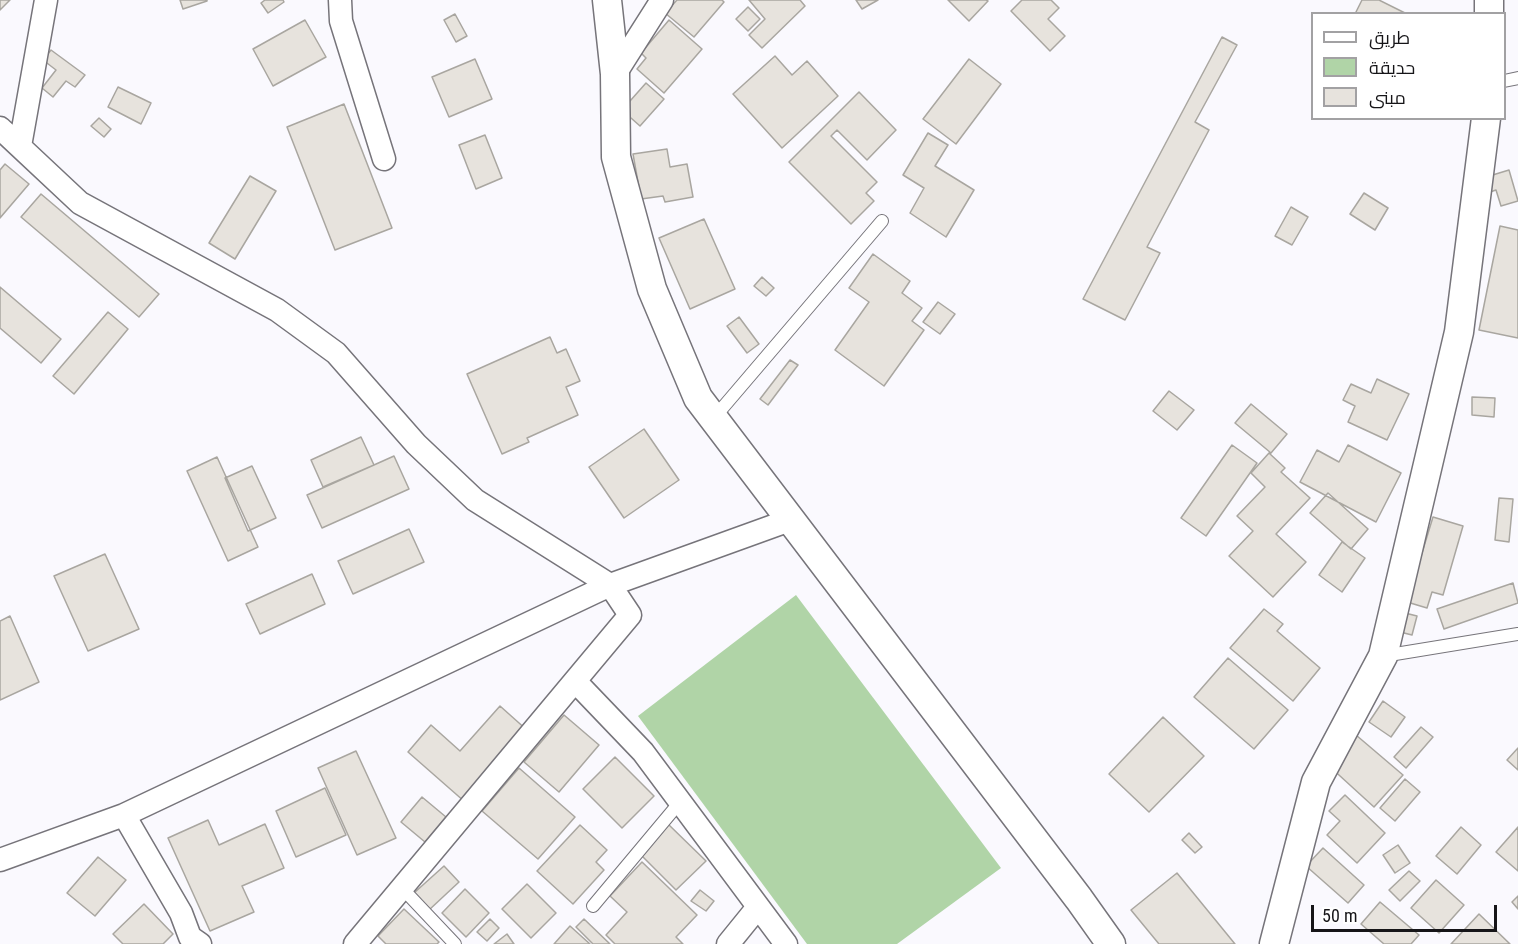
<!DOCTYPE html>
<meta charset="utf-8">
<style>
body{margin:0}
#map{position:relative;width:1518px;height:944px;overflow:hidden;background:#faf9fe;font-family:"Roboto Condensed",Cairo,sans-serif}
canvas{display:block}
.legend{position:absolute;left:1311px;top:12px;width:195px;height:108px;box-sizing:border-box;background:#fff;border:2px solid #a2a1a3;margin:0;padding:8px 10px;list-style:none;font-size:18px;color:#161518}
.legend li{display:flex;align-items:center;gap:12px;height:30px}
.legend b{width:30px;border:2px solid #a2a1a3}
.scale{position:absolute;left:1311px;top:905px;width:186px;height:27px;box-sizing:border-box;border:3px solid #161518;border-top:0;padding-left:8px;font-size:18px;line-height:21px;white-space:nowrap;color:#161518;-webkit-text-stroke:4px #fff;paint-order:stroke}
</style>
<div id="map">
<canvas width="1518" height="944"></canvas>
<ul class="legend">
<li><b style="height:8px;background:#fff"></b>طريق</li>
<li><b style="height:16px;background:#b0d4a7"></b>حديقة</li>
<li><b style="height:16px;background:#e7e3dd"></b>مبنى</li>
</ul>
<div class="scale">50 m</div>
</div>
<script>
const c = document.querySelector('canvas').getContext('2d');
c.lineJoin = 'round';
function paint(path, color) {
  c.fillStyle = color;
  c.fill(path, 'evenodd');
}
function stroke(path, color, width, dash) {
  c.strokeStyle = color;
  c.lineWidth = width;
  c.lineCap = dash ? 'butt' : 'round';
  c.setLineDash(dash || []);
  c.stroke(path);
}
paint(new Path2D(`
 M796,595L1001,868L897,944H807L638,716Z`), '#b0d4a7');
const building = new Path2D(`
 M0,0H10L0,10Z
 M180,0H207V1L183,9Z
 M265,0H283L284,2L268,13L261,3Z
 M677,0H722L724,2L694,37L665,13Z
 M749,0H800L805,6L762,48L749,35L765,19Z
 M856,0H878L862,9Z
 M948,0H986L988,1L969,21Z
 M1022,0H1051L1059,8L1048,19L1065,36L1050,51L1011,11Z
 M1362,0H1379L1407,14H1355Z
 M748,7L760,19L748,31L736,19Z
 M455,14L467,36L456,42L444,20Z
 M305,20L326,57L273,86L253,49Z
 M669,20L702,49L664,93L637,69L646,58L641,53Z
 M1222,37L1237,45L1195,122L1209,130L1147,247L1160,253L1125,320L1083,299Z
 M51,50L85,75L75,87L66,81L53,97L42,88L56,70L43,60Z
 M775,56L792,75L807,61L838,96L782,148L733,94Z
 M475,59L492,99L449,117L432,77Z
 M969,59L1001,84L956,144L923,119Z
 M646,83L664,99L640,126L622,110Z
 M118,87L151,103L141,124L108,107Z
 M859,92L896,130L867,160L837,130L831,136L877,182L866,193L874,201L851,224L789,162Z
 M344,104L392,228L335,250L287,127Z
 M99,118L111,129L104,137L91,126Z
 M928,133L948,145L935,166L974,190L946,237L910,213L924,188L903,175Z
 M485,135L502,178L476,189L459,145Z
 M667,149L670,167L687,164L693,197L665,202L663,196L641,199L633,154Z
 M5,164L29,184L0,218V170Z
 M1509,170L1518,201L1501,206L1496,190L1490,192L1486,177Z
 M250,176L276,191L235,259L209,243Z
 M1364,193L1388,208L1375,230L1350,214Z
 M41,194L159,294L139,317L21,217Z
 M1291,207L1308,217L1292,245L1275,236Z
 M704,219L735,289L690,309L659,238Z
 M1500,226L1518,230V338L1479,330Z
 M873,254L910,281L902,293L922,308L912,321L924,330L884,386L835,350L869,302L849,288Z
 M762,277L774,288L766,296L754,286Z
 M0,287L61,339L41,363L0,328Z
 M938,302L955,314L940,334L923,322Z
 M108,312L128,329L74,394L53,376Z
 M739,317L759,344L747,353L727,326Z
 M550,337L557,353L566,349L580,381L566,387L578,415L527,438L529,442L502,454L467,374Z
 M790,360L798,365L768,405L760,399Z
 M1377,379L1409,394L1387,440L1348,422L1355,406L1343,400L1351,384L1371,393Z
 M1169,391L1194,410L1177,430L1153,411Z
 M1472,397L1495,398L1494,417L1472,415Z
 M1251,404L1287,434L1271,453L1235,423Z
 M644,429L679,480L624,518L589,467Z
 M361,437L374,465L323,487L311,460Z
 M1232,445L1257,463L1206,536L1181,518Z
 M1348,445L1401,473L1376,522L1300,482L1317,450L1339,462Z
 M1269,453L1285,468L1281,472L1310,498L1276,534L1306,562L1273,597L1229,556L1253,531L1237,516L1265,487L1251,473Z
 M394,456L409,489L322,528L307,495Z
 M217,457L258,547L228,561L187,471Z
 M252,466L276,518L248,531L225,478Z
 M1328,493L1368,529L1351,549L1310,513Z
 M1499,498L1513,499L1509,542L1495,540Z
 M1433,517L1463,526L1443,595L1432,592L1427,608L1407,602Z
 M409,529L424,562L353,594L338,561Z
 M1342,542L1365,558L1342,592L1319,575Z
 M105,554L139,629L88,651L54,576Z
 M312,574L325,604L260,634L246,604Z
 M1513,583L1518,603L1444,629L1437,609Z
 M1264,609L1283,624L1277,631L1320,668L1293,701L1230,648Z
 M1405,613L1417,616L1412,635L1400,632Z
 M10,616L39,682L0,700V621Z
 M1228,658L1288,710L1254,749L1194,697Z
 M1383,701L1405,717L1391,737L1369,722Z
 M500,706L528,731L465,802L408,752L431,725L460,751Z
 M564,715L599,745L559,792L524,762Z
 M1163,717L1204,756L1149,812L1109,774Z
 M1421,727L1433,737L1406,768L1394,757Z
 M1356,735L1403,775L1374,807L1328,765Z
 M1518,748V770L1507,760Z
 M356,751L396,838L357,855L318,768Z
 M615,757L654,796L622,828L583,789Z
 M519,768L575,817L538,859L482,811Z
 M1405,779L1420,792L1395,821L1380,808Z
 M325,788L346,835L296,857L276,811Z
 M1345,795L1385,833L1357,863L1327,835L1340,821L1329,811Z
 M422,797L446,817L425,842L401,822Z
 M208,820L219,845L265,824L284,868L242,886L254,912L210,931L168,838Z
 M668,824L706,861L676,890L639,853Z
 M580,825L607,850L596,862L604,870L573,904L537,871Z
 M1461,827L1481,845L1457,874L1436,856Z
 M1518,827V871L1496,852Z
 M1189,833L1202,847L1195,853L1182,840Z
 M1398,845L1410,863L1395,873L1383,855Z
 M1323,848L1364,885L1348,903L1306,866Z
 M98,857L126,880L95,916L67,893Z
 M642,862L697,915L676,937L683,944H615L606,935L627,912L610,896Z
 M444,866L459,882L429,910L414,893Z
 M1409,871L1420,881L1400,901L1389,890Z
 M1177,873L1235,944H1159L1131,910Z
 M1436,880L1464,905L1439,933L1411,908Z
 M527,884L556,913L531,938L502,909Z
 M465,889L489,913L466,937L442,913Z
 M700,890L714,901L706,911L691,901Z
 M1518,896V909L1512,902Z
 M1380,902L1419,935L1411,944H1384L1361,924Z
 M144,904L173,934L163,944H123L113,934Z
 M404,909L439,942L437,944H386L378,936Z
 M1479,914L1510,944H1451Z
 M490,919L499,928L487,941L477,932Z
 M584,919L610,944H593L576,927Z
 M570,926L590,944H554Z
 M507,934L514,944H494Z`);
paint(building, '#e7e3dd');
stroke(building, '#a9a6a0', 1.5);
const service = new Path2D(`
 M1504,81L1518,78
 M713,419L882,221
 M1383,656L1518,634
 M402,888L455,944
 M593,906L680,802`);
const minor = new Path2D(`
 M340,0L341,21L384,159
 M615,74L662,0
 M0,128L80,203L277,310L336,353L416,444L475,500L610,585L790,520
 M20,146L46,0
 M575,681L643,752L786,944
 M124,815L181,913L190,937L200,944
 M0,860L124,815L610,585L630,615L355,944
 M728,944L758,907`);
const tertiary = new Path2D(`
 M607,0L615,74L616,157L652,289L698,398L1079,899L1111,944
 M1489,0V14
 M1274,944L1316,782L1383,656L1459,332L1486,118`);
stroke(service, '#76747a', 14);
stroke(minor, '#76747a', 25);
stroke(tertiary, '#76747a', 31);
stroke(service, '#fff', 12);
stroke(minor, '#fff', 22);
stroke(tertiary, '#fff', 28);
</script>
